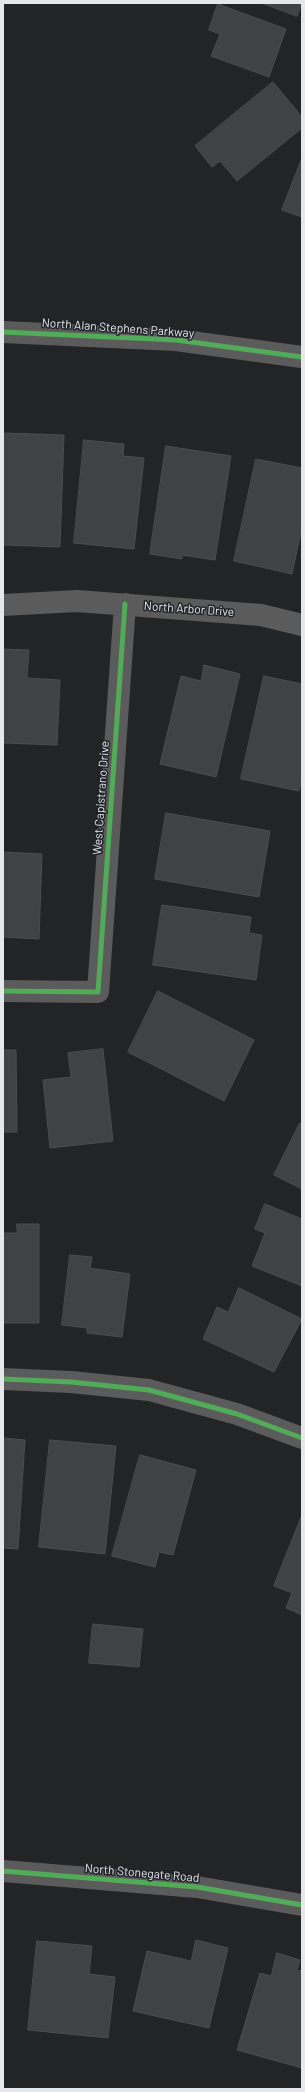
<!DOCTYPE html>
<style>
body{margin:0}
#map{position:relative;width:305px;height:2092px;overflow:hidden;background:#222426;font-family:Barlow,sans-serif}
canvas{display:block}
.frame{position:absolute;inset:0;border:4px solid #e5e8eb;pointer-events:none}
</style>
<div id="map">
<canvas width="305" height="2092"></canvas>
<div class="frame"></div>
</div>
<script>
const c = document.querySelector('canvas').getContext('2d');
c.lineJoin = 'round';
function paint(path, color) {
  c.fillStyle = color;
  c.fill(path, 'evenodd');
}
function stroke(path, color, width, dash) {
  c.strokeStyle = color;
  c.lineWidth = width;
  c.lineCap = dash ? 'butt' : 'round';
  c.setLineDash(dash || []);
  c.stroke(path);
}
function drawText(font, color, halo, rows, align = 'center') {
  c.font = font + ' Barlow,sans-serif';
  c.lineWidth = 3;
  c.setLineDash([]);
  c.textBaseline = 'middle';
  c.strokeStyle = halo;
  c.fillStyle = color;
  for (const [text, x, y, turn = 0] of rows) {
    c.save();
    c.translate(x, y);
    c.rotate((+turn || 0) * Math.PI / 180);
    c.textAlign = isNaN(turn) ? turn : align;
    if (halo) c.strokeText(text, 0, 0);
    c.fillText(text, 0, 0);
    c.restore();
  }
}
const building = new Path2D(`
 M262,3H302L297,16Z
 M218,4L286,29L269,77L211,56L220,34L209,30Z
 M273,82L302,117V128L237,181L220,161L212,167L195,146Z
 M302,158V217L282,210Z
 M3,433L64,435L60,547L3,545Z
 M84,440L124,444L123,456L144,458L134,549L74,543Z
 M166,446L231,456L215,560L182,555V559L150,554Z
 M256,459L302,468V527L292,574L234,561Z
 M3,649L29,650L27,678L60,680L57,745L3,743Z
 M204,665L240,674L216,777L160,764L181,676L201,681Z
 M264,676L302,684V778L299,791L241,779Z
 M166,813L270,831L259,897L155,879Z
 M3,852L42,854L39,939L3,937Z
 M162,905L251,917L249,933L262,935L256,980L153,965Z
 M158,991L254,1040L224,1101L128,1052Z
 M103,1049L113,1141L50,1148L43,1080L71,1077L68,1053Z
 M3,1050H16L17,1132H3Z
 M300,1123L302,1125V1189L274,1175Z
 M265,1204L302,1219V1286L252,1266L265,1233L255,1229Z
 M17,1224H39V1323H3V1233H17Z
 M70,1255L92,1257L90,1268L130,1274L122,1337L87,1333V1328L62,1325Z
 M239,1288L302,1319L274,1372L203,1339L217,1307L228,1312Z
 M3,1438L25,1440L18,1549L3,1548Z
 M50,1440L116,1446L105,1554L39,1547Z
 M140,1455L196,1470L173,1555L159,1552L155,1567L112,1556Z
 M302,1515V1615L286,1608L292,1593L274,1586Z
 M93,1624L143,1629L139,1667L89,1663Z
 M196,1940L228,1948L209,2028L133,2011L147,1951L191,1961Z
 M37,1941L92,1946L89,1974L115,1977L108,2038L28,2030Z
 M277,1953L300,1960L297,1970L302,1971V2068L237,2050L260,1973L271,1976Z`);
paint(building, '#404244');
stroke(building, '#4b4d4f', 1);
stroke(new Path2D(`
 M3,332L176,340L302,357
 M3,605L77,601L261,615L302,625
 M3,991L98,992L125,604
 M3,1379L71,1382L149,1390L237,1414L302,1438
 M3,1871L197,1887L302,1905`), '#5c5b5b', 22);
stroke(new Path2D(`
 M3,332L176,340L302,357
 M3,991L98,992L125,604
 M3,1379L71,1382L149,1390L237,1414L302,1438
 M3,1871L197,1887L302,1905`), '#51ab58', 5);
drawText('12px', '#e5e8eb', '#202328', [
 ["North Alan Stephens Parkway",118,328,4],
 ["North Arbor Drive",189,609,4],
 ["West Capistrano Drive",101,798,-86],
 ["North Stonegate Road",142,1873,5]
]);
</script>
